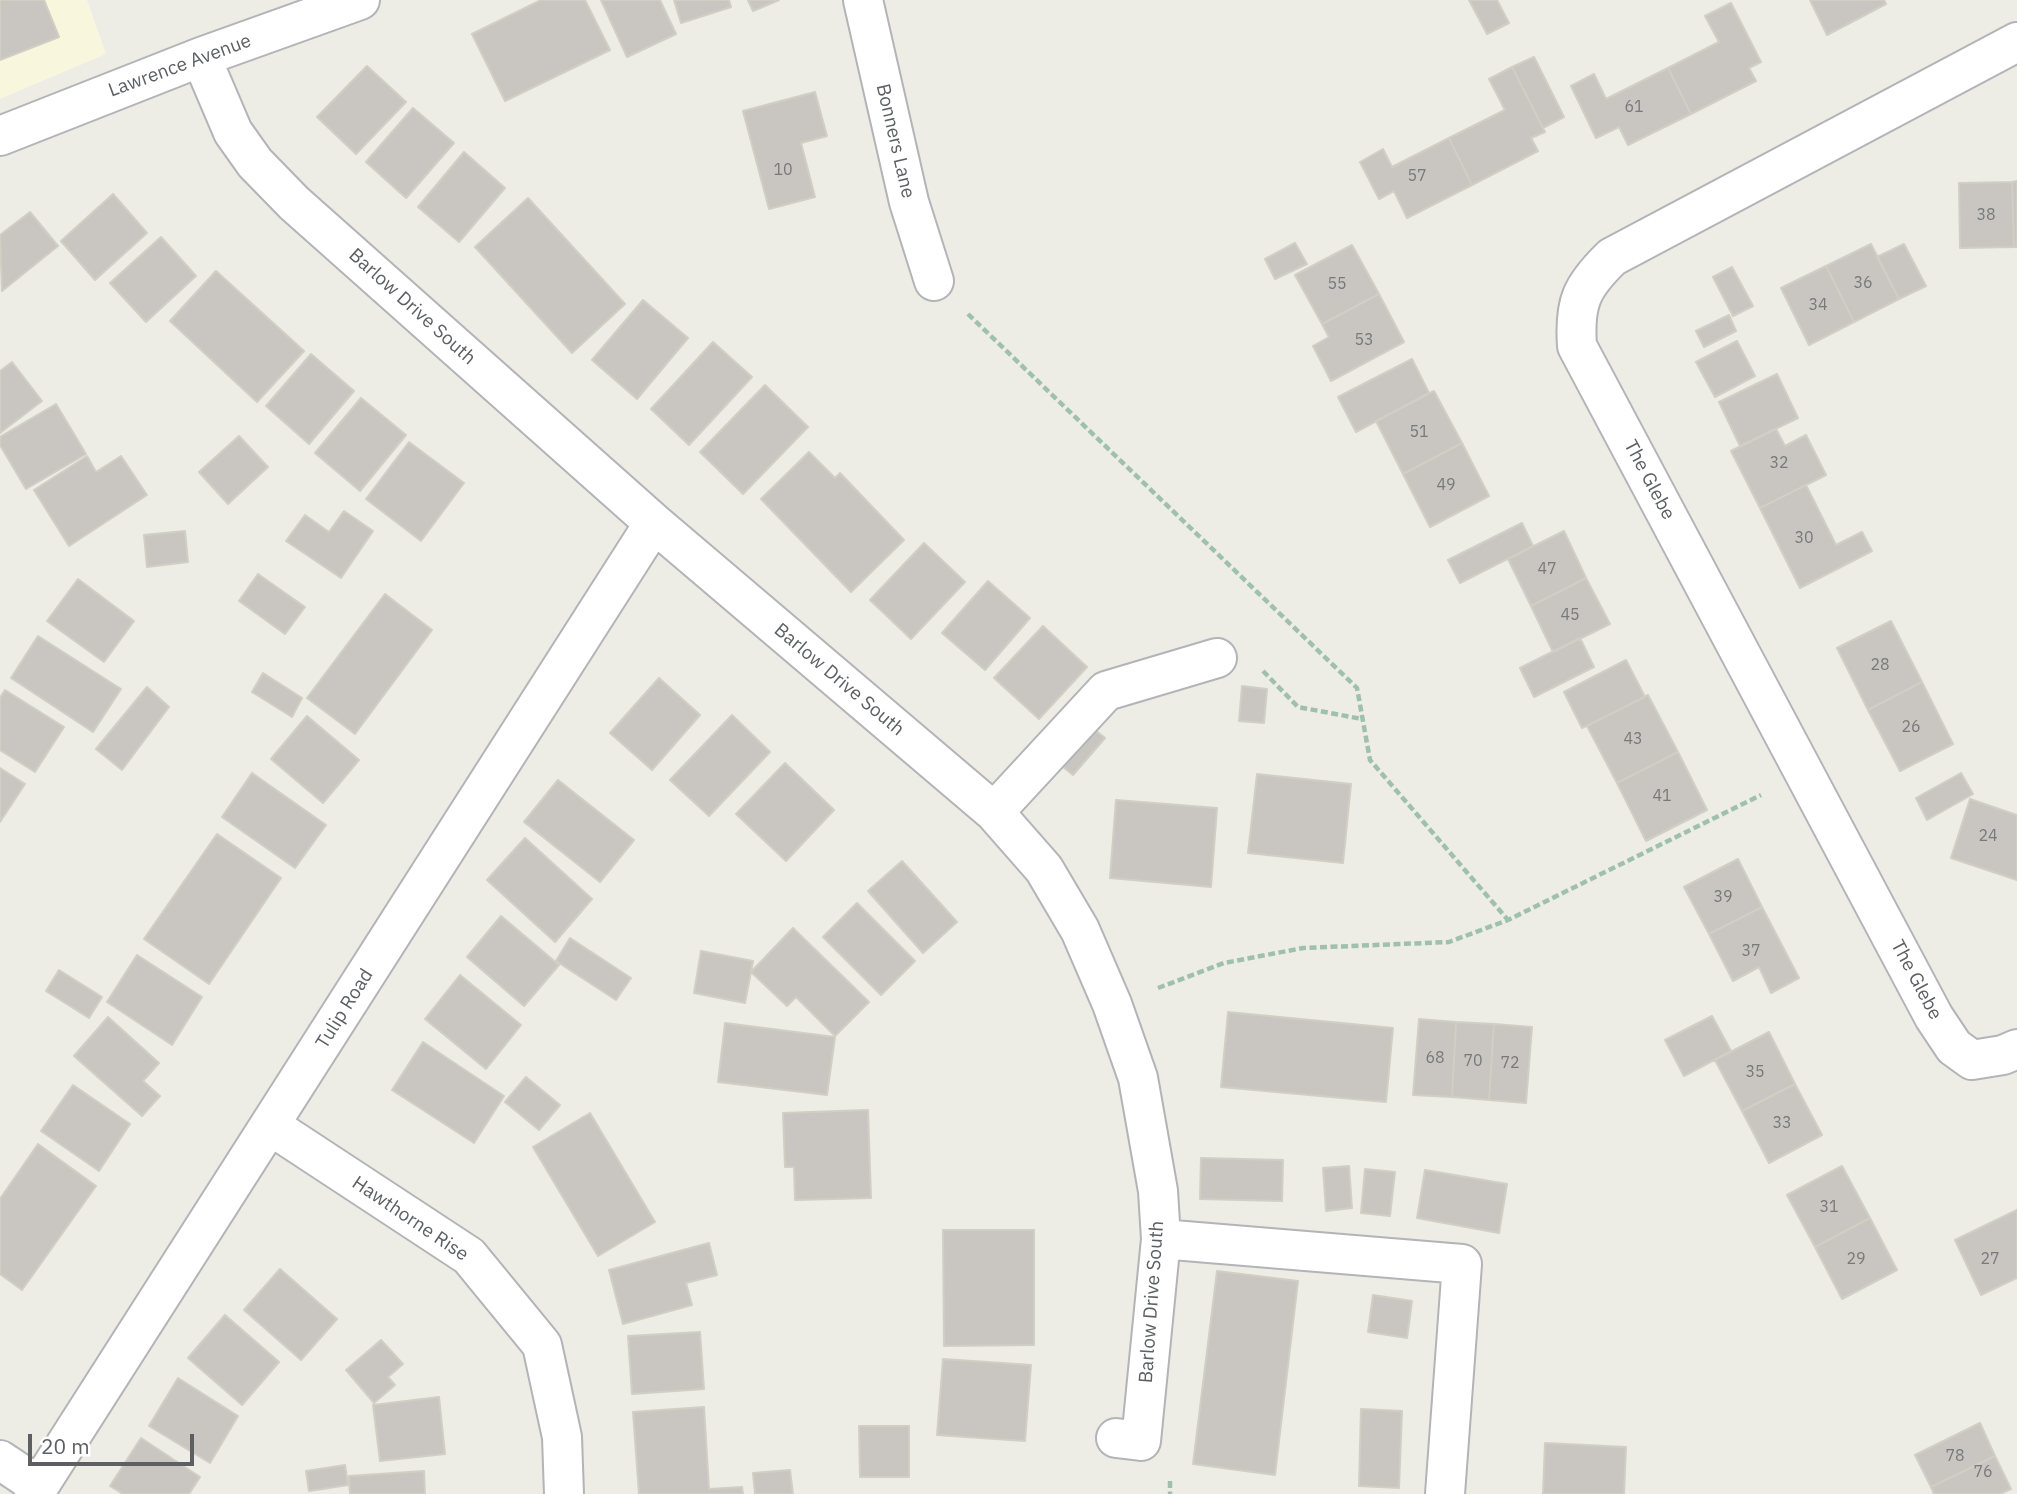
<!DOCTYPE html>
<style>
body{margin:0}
#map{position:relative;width:2017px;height:1494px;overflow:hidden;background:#edece5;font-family:"IBM Plex Sans",sans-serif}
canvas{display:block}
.scale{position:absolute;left:28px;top:1434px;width:166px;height:32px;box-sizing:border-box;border:4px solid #5d5f63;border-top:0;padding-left:9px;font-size:21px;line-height:24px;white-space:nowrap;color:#5d5f63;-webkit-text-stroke:5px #fff;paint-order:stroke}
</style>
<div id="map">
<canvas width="2017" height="1494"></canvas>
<div class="scale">20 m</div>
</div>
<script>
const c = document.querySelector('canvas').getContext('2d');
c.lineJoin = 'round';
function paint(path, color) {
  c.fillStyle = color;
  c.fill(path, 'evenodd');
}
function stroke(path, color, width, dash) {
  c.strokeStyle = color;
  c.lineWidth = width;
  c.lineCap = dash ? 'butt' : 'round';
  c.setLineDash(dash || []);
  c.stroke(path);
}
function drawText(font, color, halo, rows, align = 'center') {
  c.font = font + ' "IBM Plex Sans",sans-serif';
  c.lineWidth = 5;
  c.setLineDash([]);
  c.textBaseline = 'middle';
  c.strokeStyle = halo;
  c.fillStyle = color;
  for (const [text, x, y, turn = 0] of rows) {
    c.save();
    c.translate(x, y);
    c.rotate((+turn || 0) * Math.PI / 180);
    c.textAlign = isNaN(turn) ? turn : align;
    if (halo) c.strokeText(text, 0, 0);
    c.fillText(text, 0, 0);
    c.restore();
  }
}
paint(new Path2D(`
 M0,0H87L106,54L0,99Z`), '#f9f6de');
const building = new Path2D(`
 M0,0H44L59,37L0,60Z
 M541,0H585L610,50L505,101L472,34Z
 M601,0H660L676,34L627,57Z
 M674,0H729L731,7L681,23Z
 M748,0H779L753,11Z
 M1469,0H1497L1509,23L1487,34Z
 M1810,0H1884L1886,4L1827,35Z
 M1731,3L1761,62L1749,68L1756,81L1691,114L1668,68L1719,42L1705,16Z
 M1534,57L1564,117L1543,128L1512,67Z
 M367,66L406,102L356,154L317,117Z
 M1512,67L1545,132L1531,138L1538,151L1472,185L1449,138L1505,110L1489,79Z
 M1668,68L1691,114L1628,145L1619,127L1596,138L1571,86L1594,74L1606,99Z
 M815,92L827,136L801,143L815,197L769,209L743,111Z
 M413,108L454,143L406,198L366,162Z
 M1449,138L1472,185L1407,218L1394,191L1379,199L1360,162L1383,149L1392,167Z
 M464,152L505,188L459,242L418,207Z
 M2017,181V247H2014L2012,182Z
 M2012,182L2014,247L1960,248L1959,183Z
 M113,194L147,233L95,280L61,241Z
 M528,198L625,304L572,353L475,247Z
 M30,212L58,246L2,291L0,235Z
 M161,237L196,276L146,322L110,283Z
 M1295,243L1307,264L1275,279L1265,259Z
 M1871,244L1899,299L1854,322L1826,266Z
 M1904,244L1926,286L1899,299L1877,257Z
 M1352,245L1379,294L1322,324L1295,275Z
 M1826,266L1854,322L1809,345L1781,288Z
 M1732,267L1753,306L1733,316L1713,277Z
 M216,271L304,351L257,402L170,321Z
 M1379,294L1404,342L1331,381L1313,346L1329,337L1322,324Z
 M643,300L688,338L637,399L592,360Z
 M1729,315L1736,331L1704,347L1696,331Z
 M1737,341L1755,376L1715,397L1696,362Z
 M713,342L752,377L689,445L651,409Z
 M311,354L354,391L309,444L266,406Z
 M1412,359L1429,393L1356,432L1338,397Z
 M12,362L42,401L0,433V371Z
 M1777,374L1798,418L1740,446L1719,402Z
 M765,385L808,427L743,494L700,452Z
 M1434,391L1462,443L1403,474L1376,421Z
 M361,398L406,435L360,491L315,453Z
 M56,404L86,454L26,489L0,445V437Z
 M1776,429L1785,446L1806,435L1826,475L1760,508L1731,451Z
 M239,436L268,467L228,504L199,472Z
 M409,442L464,483L421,541L366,499Z
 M1462,443L1489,496L1430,527L1403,474Z
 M809,452L835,478L840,473L904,540L851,592L761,499Z
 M87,456L96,472L121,456L147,495L69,546L34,490Z
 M1806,485L1836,545L1862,532L1872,551L1800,588L1760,508Z
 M344,511L373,531L341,578L286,541L305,515L329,532Z
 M1522,523L1533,546L1460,583L1448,560Z
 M185,531L188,562L147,567L144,535Z
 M1564,531L1586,578L1531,606L1508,559Z
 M924,543L965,582L911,639L870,600Z
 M258,574L305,607L285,634L239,601Z
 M1586,578L1610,624L1553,652L1531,606Z
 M78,579L134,621L104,662L47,621Z
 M988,581L1030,618L985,670L942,633Z
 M385,594L432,630L355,734L307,698Z
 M1891,621L1922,682L1868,710L1837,648Z
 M1043,626L1087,667L1039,719L994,678Z
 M38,636L121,689L93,732L11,678Z
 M1580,638L1594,667L1534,697L1520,668Z
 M1626,660L1645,697L1582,728L1564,692Z
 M263,673L302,698L292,717L252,692Z
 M659,678L700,715L652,770L610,733Z
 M1922,682L1953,744L1900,771L1868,710Z
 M1242,686L1267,689L1264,723L1239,721Z
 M147,687L169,707L122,770L96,749Z
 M5,690L64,727L35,772L0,750V698Z
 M1648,695L1678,752L1617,783L1587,726Z
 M732,715L770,752L709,816L670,780Z
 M307,716L359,760L323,803L271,759Z
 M1089,725L1105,738L1073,775L1057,762Z
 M1678,752L1707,810L1646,841L1617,783Z
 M785,763L834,810L786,861L736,814Z
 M0,768L25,784L0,822Z
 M252,773L326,825L295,868L222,817Z
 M1961,773L1973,794L1927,820L1916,798Z
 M1257,774L1351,784L1343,863L1248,853Z
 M558,780L634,840L600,882L524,822Z
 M1970,799L2017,815V880L1951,858Z
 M1116,800L1217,808L1211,887L1110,878Z
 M217,834L281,878L209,984L144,939Z
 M525,838L592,899L555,942L487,880Z
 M1738,859L1762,907L1709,934L1684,887Z
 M902,861L957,922L923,953L868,891Z
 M857,903L915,961L881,995L823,937Z
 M1762,907L1799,978L1771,993L1759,967L1733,981L1709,934Z
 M501,916L559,965L524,1006L467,957Z
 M793,928L869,1002L835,1036L796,997L787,1006L751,972Z
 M570,938L631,978L616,1000L556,961Z
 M701,951L753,961L745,1003L694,993Z
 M137,955L202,997L172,1045L107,1002Z
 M59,970L102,997L89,1018L46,991Z
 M460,975L521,1025L486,1069L425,1019Z
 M1228,1012L1393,1028L1386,1102L1221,1087Z
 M1712,1016L1731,1051L1684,1076L1665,1040Z
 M108,1017L159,1063L143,1081L160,1096L142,1116L74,1056Z
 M1419,1019L1456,1022L1452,1097L1413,1095Z
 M1456,1022L1494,1024L1489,1100L1452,1097Z
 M725,1023L835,1037L827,1095L718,1082Z
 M1494,1024L1532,1027L1526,1103L1489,1100Z
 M1769,1032L1795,1084L1742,1111L1715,1060Z
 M423,1042L504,1096L474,1143L392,1090Z
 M526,1077L560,1105L539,1130L505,1102Z
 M1795,1084L1822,1135L1769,1163L1742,1111Z
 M73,1085L130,1124L99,1171L41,1131Z
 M868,1110L871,1198L795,1200L794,1167H785L783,1113Z
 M590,1113L655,1222L598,1256L533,1147Z
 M38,1144L96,1186L22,1290L0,1274V1199Z
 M1201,1158L1283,1160L1282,1201L1200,1199Z
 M1349,1166L1352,1208L1326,1211L1323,1168Z
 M1842,1166L1870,1218L1815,1247L1787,1195Z
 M1365,1169L1395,1172L1390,1216L1361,1213Z
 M1425,1170L1507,1184L1499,1233L1417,1218Z
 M2017,1210V1278L1981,1295L1955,1240Z
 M1870,1218L1897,1270L1842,1299L1815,1247Z
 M943,1230H1034V1345L944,1346Z
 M709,1243L717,1275L686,1283L692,1305L623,1324L609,1270Z
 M280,1269L337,1319L301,1360L244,1310Z
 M1217,1271L1298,1281L1275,1475L1193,1464Z
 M1373,1295L1412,1301L1407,1338L1368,1332Z
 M225,1315L279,1362L242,1405L188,1358Z
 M700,1332L704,1389L632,1394L628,1336Z
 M381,1340L403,1364L388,1377L395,1385L374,1403L346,1370Z
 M943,1359L1031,1365L1025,1441L937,1435Z
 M178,1378L238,1416L210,1463L149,1426Z
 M439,1397L445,1454L380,1461L373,1405Z
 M704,1407L709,1489L742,1487L743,1494H639L633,1412Z
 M1361,1409L1402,1411L1399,1488L1359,1486Z
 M1980,1423L1995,1456L1931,1487L1915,1455Z
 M859,1426H909V1477H860Z
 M141,1438L200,1477L189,1494H123L110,1486Z
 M1545,1443L1626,1447L1624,1494H1543Z
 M1995,1456L2011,1489L2000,1494H1934L1931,1487Z
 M345,1465L348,1485L309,1491L306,1471Z
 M790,1470L793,1494H755L753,1473Z
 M424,1471L425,1494H350L349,1476Z`);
paint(building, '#c9c6c1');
stroke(building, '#d1cec4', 2);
const minor = new Path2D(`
 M863,0L909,202L934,281
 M2017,42L1612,257C1581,287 1574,303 1577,346L1934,1017L1954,1047L1972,1060L2003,1055L2017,1049
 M201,57L233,132L255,163L294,203L654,523L994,812L1044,869L1080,930L1112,1004L1138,1078L1158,1191L1161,1239L1141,1441L1116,1438
 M0,136L201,57L360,0
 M994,812L1106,691L1217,658
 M271,1126L469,1256L542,1345L562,1437L564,1494
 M1161,1239L1462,1264L1445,1494
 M0,1460L39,1486
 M34,1494L654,523`);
stroke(minor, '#b2b4b8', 42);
stroke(new Path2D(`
 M968,314L1357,688L1370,760L1508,920
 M1263,671L1298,707L1362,719
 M1158,988L1224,963L1303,948L1449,942L1508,920L1761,795
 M1170,1481V1494`), '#9fc1ac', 4.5, [7, 3.5]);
stroke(minor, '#fff', 38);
drawText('16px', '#78797a', null, [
 ["61",1634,107],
 ["10",783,170],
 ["57",1417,176],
 ["38",1986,215],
 ["36",1863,283],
 ["55",1337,284],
 ["34",1818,305],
 ["53",1364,340],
 ["51",1419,432],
 ["32",1779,463],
 ["49",1446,485],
 ["30",1804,538],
 ["47",1547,569],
 ["45",1570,615],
 ["28",1880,665],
 ["26",1911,727],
 ["43",1633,739],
 ["41",1662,796],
 ["24",1988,836],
 ["39",1723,897],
 ["37",1751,951],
 ["68",1435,1058],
 ["70",1473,1061],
 ["72",1510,1063],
 ["35",1755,1072],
 ["33",1782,1123],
 ["31",1829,1207],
 ["29",1856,1259],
 ["27",1990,1259],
 ["78",1955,1456],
 ["76",1983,1472]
]);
drawText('19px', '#5d5f63', '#fff', [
 ["Lawrence Avenue",180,66,-20],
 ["Bonners Lane",895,141,77],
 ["Barlow Drive South",412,307,42],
 ["The Glebe",1649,480,62],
 ["Barlow Drive South",839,680,40],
 ["The Glebe",1916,980,62],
 ["Tulip Road",345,1009,-58],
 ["Hawthorne Rise",410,1219,34],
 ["Barlow Drive South",1152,1302,-86]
]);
</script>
